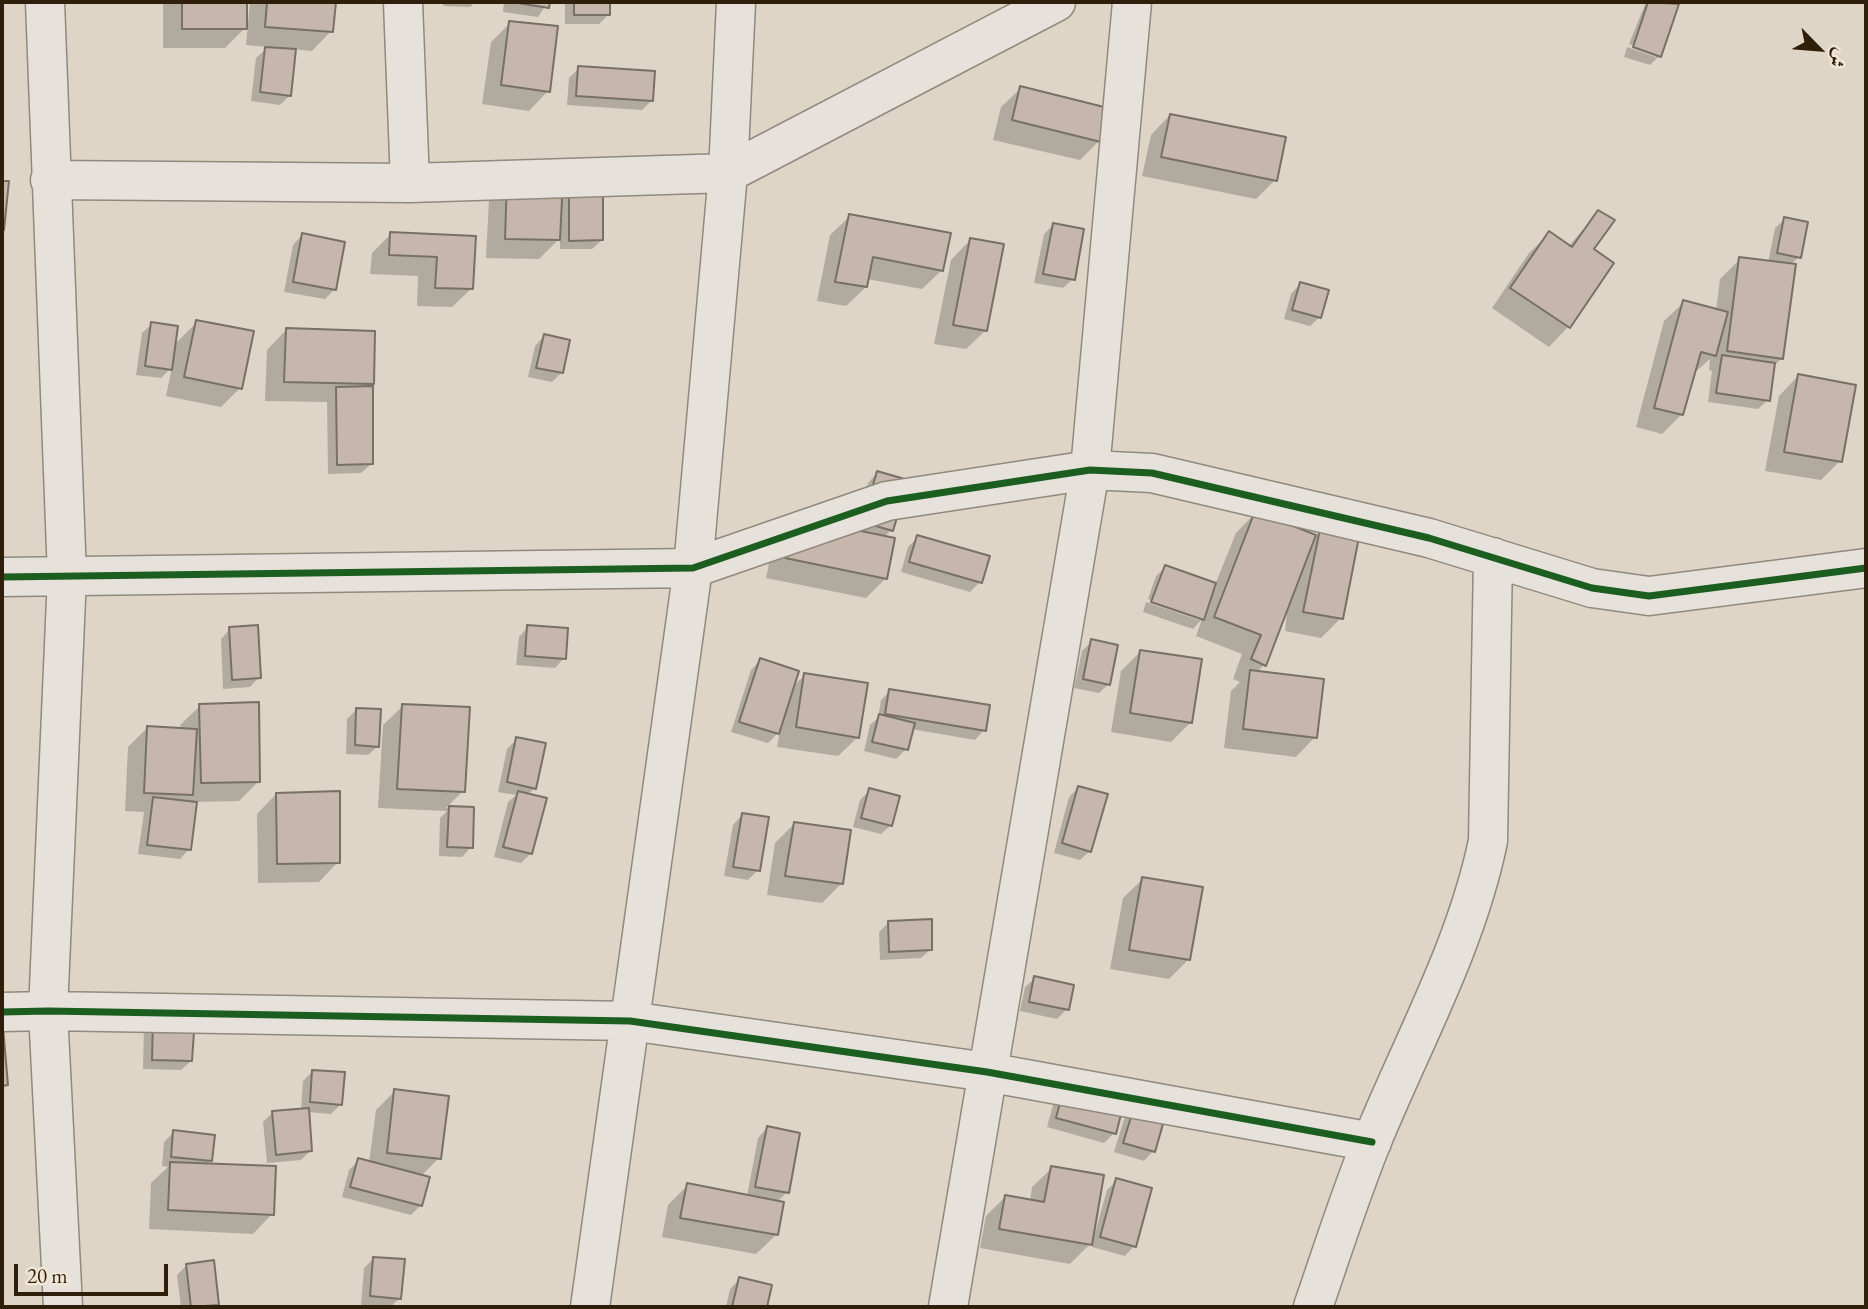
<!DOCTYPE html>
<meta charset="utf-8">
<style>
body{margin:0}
#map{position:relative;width:1868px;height:1309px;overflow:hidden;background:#ded5c7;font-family:"EB Garamond",Amiri,serif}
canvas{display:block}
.frame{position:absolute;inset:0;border:4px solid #2f1e09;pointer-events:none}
.north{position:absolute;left:1784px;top:14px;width:70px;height:70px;-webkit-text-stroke:5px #efe6d5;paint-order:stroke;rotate:115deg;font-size:19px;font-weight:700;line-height:28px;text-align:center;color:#2f1e09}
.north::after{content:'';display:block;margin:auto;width:24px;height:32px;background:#2f1e09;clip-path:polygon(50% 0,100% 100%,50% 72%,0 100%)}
.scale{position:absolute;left:14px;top:1264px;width:154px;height:32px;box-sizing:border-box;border:4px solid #2f1e09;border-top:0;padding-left:9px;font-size:21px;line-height:24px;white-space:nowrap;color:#2f1e09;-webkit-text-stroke:5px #efe6d5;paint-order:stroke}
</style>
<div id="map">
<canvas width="1868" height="1309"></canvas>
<div class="frame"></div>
<div class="north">ش</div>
<div class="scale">20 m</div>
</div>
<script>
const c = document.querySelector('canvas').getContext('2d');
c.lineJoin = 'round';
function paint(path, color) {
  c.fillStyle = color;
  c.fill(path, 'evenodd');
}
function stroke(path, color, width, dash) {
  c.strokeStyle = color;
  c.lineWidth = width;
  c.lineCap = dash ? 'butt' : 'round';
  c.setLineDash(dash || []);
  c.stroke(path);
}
paint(new Path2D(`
 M163,2H245L247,26L225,48H163Z
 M250,2H334L331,31L312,51L294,49L290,95L280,105L251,101L256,58L268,47L246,45Z
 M444,2H475L470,7L443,6Z
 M504,2H548L538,17L503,12Z
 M565,2H609V14L599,24H565Z
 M1646,2L1677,5L1659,56L1650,65L1624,57L1627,47L1656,57V53L1629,44Z
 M510,23L548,91L529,111L482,104L491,42Z
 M579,68L652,100L642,110L567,105L569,78Z
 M1021,88L1099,141L1080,160L993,140L1001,107Z
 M1170,115L1275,180L1256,199L1142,176L1151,135Z
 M569,180L602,240L592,249H560V238L539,259L486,258L489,199Z
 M1598,212L1592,250L1612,263L1568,327L1549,347L1492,308L1529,253L1549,234L1568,247Z
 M850,216L942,270L922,289L867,279L866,287L846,306L817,301L830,235Z
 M1785,219L1799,257L1790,265L1782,358L1773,367L1768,400L1758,409L1708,402L1712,371L1709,370L1710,359L1693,374L1682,414L1662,434L1636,427L1664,321L1684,302L1716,310L1720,279L1740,259L1768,263L1775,228Z
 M1053,225L1073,279L1063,288L1034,283L1044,234Z
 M391,234L474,237L472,288L452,307L417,306L418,276L370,274L372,253Z
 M302,235L335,289L325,299L284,292L293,245Z
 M970,240L986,330L966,349L934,344L951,260Z
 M1300,284L1320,317L1310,326L1284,319L1291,294Z
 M197,322L240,388L221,407L166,396L172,367L161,378L136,375L142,333L152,324L174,345Z
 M286,330L372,383L367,388L371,464L361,473L328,474L327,402L265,401L267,350Z
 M544,336L561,373L552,382L528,377L535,346Z
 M1798,376L1840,461L1821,480L1765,471L1779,396Z
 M877,473L891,530L884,537L886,578L866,598L766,578L774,539L853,531L868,483Z
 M1255,513L1315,537L1321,531L1341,618L1321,638L1285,631L1288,602L1264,665L1256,673L1315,737L1296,757L1224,748L1231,691L1240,682L1233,679L1242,654L1196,636L1202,619L1193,629L1143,612L1146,602L1199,620V617L1148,599L1156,576L1166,567L1215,585L1236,533Z
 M918,537L988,557L980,582L970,592L901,572L908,547Z
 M528,627L564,658L555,668L516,665L519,637Z
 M230,629L259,677L250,687L223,689L221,639Z
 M1092,641L1109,684L1099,693L1074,688L1082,651Z
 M1140,652L1191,722L1171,742L1111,732L1121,671Z
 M760,660L791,688L805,675L858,737L838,756L777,747L780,731L768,743L731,732L751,670Z
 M890,691L984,730L975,740L911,729L906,749L896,759L864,751L870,725L878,718L881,700Z
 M200,706L258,782L239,801L195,802L189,849L180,859L138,854L144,812L125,811L128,747L147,728L181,730L180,725Z
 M403,706L463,791L446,808L473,809L471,847L462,857L439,856L440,818L447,811L378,808L383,725Z
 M357,709L378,746L368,755L346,754L347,719Z
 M517,739L535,788L527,795L530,854L521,863L494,857L508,802L516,795L498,792L507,749Z
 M1078,788L1090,851L1080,860L1054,853L1069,797Z
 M870,790L891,825L881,834L853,827L860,800Z
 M276,794L338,862L319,882L258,883L257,814Z
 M742,815L758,870L748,880L724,876L733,825Z
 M794,824L842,883L822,903L767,895L775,843Z
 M1143,879L1189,959L1169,979L1110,969L1123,898Z
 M889,922L931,949L921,958L880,960L879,932Z
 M1035,978L1067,1009L1057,1019L1020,1011L1025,987Z
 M193,1018L191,1061L181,1070L143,1069L144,1026Z
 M313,1071L341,1104L331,1114L308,1112L310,1151L301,1160L267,1163L263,1122L273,1112L301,1110L303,1081Z
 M395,1091L439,1158L421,1176V1205L411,1215L342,1197L349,1170L359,1160L369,1163L376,1110Z
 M1056,1094L1114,1133L1104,1143L1047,1127Z
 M1136,1103L1153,1151L1144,1161L1114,1152L1126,1113Z
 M767,1128L787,1192L777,1202L776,1235L756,1254L662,1237L668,1205L688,1185L747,1196L758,1138Z
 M174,1132L210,1161L206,1165L272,1214L253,1234L149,1229L151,1183L168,1167L162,1166L164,1142Z
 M1052,1168L1093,1240L1107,1190L1117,1180L1134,1246L1125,1256L1092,1247L1093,1241L1070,1264L980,1248L986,1216L1005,1197L1030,1201L1032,1187Z
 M374,1258L400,1298L390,1307L361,1305L364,1268Z
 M187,1265L217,1305L214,1307H181L177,1275Z
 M740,1279L770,1286L765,1307H726L730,1289Z`), '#0003');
const building = new Path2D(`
 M182,2H247V29H182Z
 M267,2H336L333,32L265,27Z
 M511,2H550L549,8Z
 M574,2H610V15H574Z
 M1648,2L1679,4L1661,57L1633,47Z
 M509,21L558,26L550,92L501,85Z
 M265,47L296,49L291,96L260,92Z
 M578,66L655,71L653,101L576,96Z
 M1020,86L1108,108L1101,142L1012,120Z
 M1170,114L1286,137L1277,181L1161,157Z
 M507,177L563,179L560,240L505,239Z
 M569,178H603V240L569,241Z
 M2,181H9L4,230H2Z
 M1598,210L1615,220L1594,249L1614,263L1570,328L1510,288L1549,231L1572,247Z
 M849,214L951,233L943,271L873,257L867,287L835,282Z
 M1784,217L1808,222L1801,258L1777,253Z
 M1053,223L1084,229L1075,280L1043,274Z
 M390,232L476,236L473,289L435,288L437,257L389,255Z
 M302,233L345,242L336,290L293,282Z
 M970,238L1004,244L987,331L953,325Z
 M1739,257L1796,264L1783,359L1727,351Z
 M1300,282L1329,290L1321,318L1292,310Z
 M1683,300L1728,312L1716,356L1701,352L1683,415L1654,408Z
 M196,320L254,331L242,389L184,377Z
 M151,322L178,326L172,370L145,366Z
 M286,328L375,331L374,384L284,382Z
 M544,334L570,340L563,373L536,368Z
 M1722,355L1775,363L1770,401L1716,393Z
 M1798,374L1856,385L1842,462L1784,452Z
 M373,386V464L337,465L336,387Z
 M877,471L908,480L893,531L862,522Z
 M1255,511L1316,535L1266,666L1251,659L1261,635L1214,617Z
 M793,517L895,538L887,579L785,558Z
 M1320,529L1359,537L1343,619L1303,612Z
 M917,535L990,556L982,583L909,562Z
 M1165,565L1216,583L1204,620L1151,602Z
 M258,625L261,678L232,680L229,627Z
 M527,625L568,628L566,659L525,656Z
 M1091,639L1118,645L1110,685L1083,679Z
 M1140,650L1202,659L1192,723L1130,713Z
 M760,658L799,671L779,734L739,722Z
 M1250,670L1324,679L1317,738L1243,729Z
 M804,673L868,683L859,738L796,727Z
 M889,689L990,705L986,731L885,714Z
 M259,702L260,782L201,783L199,704Z
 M402,704L470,707L465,792L397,789Z
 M356,708L381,709L379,747L355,745Z
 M879,714L915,723L908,750L872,742Z
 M147,726L197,729L193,795L144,793Z
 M516,737L546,743L536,789L507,782Z
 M1078,786L1108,794L1091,852L1062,843Z
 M869,788L900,796L892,826L861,818Z
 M340,791V863L277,864L276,793Z
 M518,791L547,798L532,854L503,847Z
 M153,797L197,802L191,850L147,845Z
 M449,806L474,807L473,848L447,847Z
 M742,813L769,817L760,871L733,867Z
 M794,822L851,830L843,884L785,876Z
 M1142,877L1203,887L1190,960L1129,950Z
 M932,919V950L889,952L888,921Z
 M1034,976L1074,985L1069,1010L1029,1002Z
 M153,1015L195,1017L192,1061L152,1060Z
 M2,1016L8,1085L2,1086Z
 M312,1070L345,1072L342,1105L310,1102Z
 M1065,1083L1125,1099L1116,1134L1056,1118Z
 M394,1089L449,1096L441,1159L387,1153Z
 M1136,1101L1167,1110L1155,1152L1123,1143Z
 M309,1108L312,1151L276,1155L272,1111Z
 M767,1126L800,1133L789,1193L755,1187Z
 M173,1130L215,1135L212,1161L171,1157Z
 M358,1158L430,1177L422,1206L350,1187Z
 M170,1162L276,1166L274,1215L168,1210Z
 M1051,1166L1104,1175L1092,1245L999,1229L1005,1195L1044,1202Z
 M1116,1178L1152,1188L1136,1247L1100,1237Z
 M687,1183L784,1202L778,1235L680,1218Z
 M373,1257L405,1259L401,1299L370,1296Z
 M214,1260L219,1305L191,1307L186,1264Z
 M739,1277L772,1285L767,1307H732Z`);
paint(building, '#c6b6ac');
stroke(building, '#777065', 2);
const minor = new Path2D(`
 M45,2L67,576L48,1011L63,1307
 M403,2L410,183
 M50,180L410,183L728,173L1056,2
 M2,577L693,568L887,501L1090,470L1152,473L1429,538L1592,588L1649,596L1866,568
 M2,1012L48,1011L630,1021L987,1072L1372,1142
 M590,1307L693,568L728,173L736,2
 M948,1307L1090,470L1132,2
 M1313,1307C1332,1252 1350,1195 1372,1141C1413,1041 1466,947 1488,841L1493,557`);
stroke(minor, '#90897e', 41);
stroke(minor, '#e6e1da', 38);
stroke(new Path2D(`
 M2,577L693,568L887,501L1090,470L1152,473L1429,538L1592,588L1649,596L1866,568
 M2,1012L48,1011L630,1021L987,1072L1372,1142`), '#1b5e20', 7);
</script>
